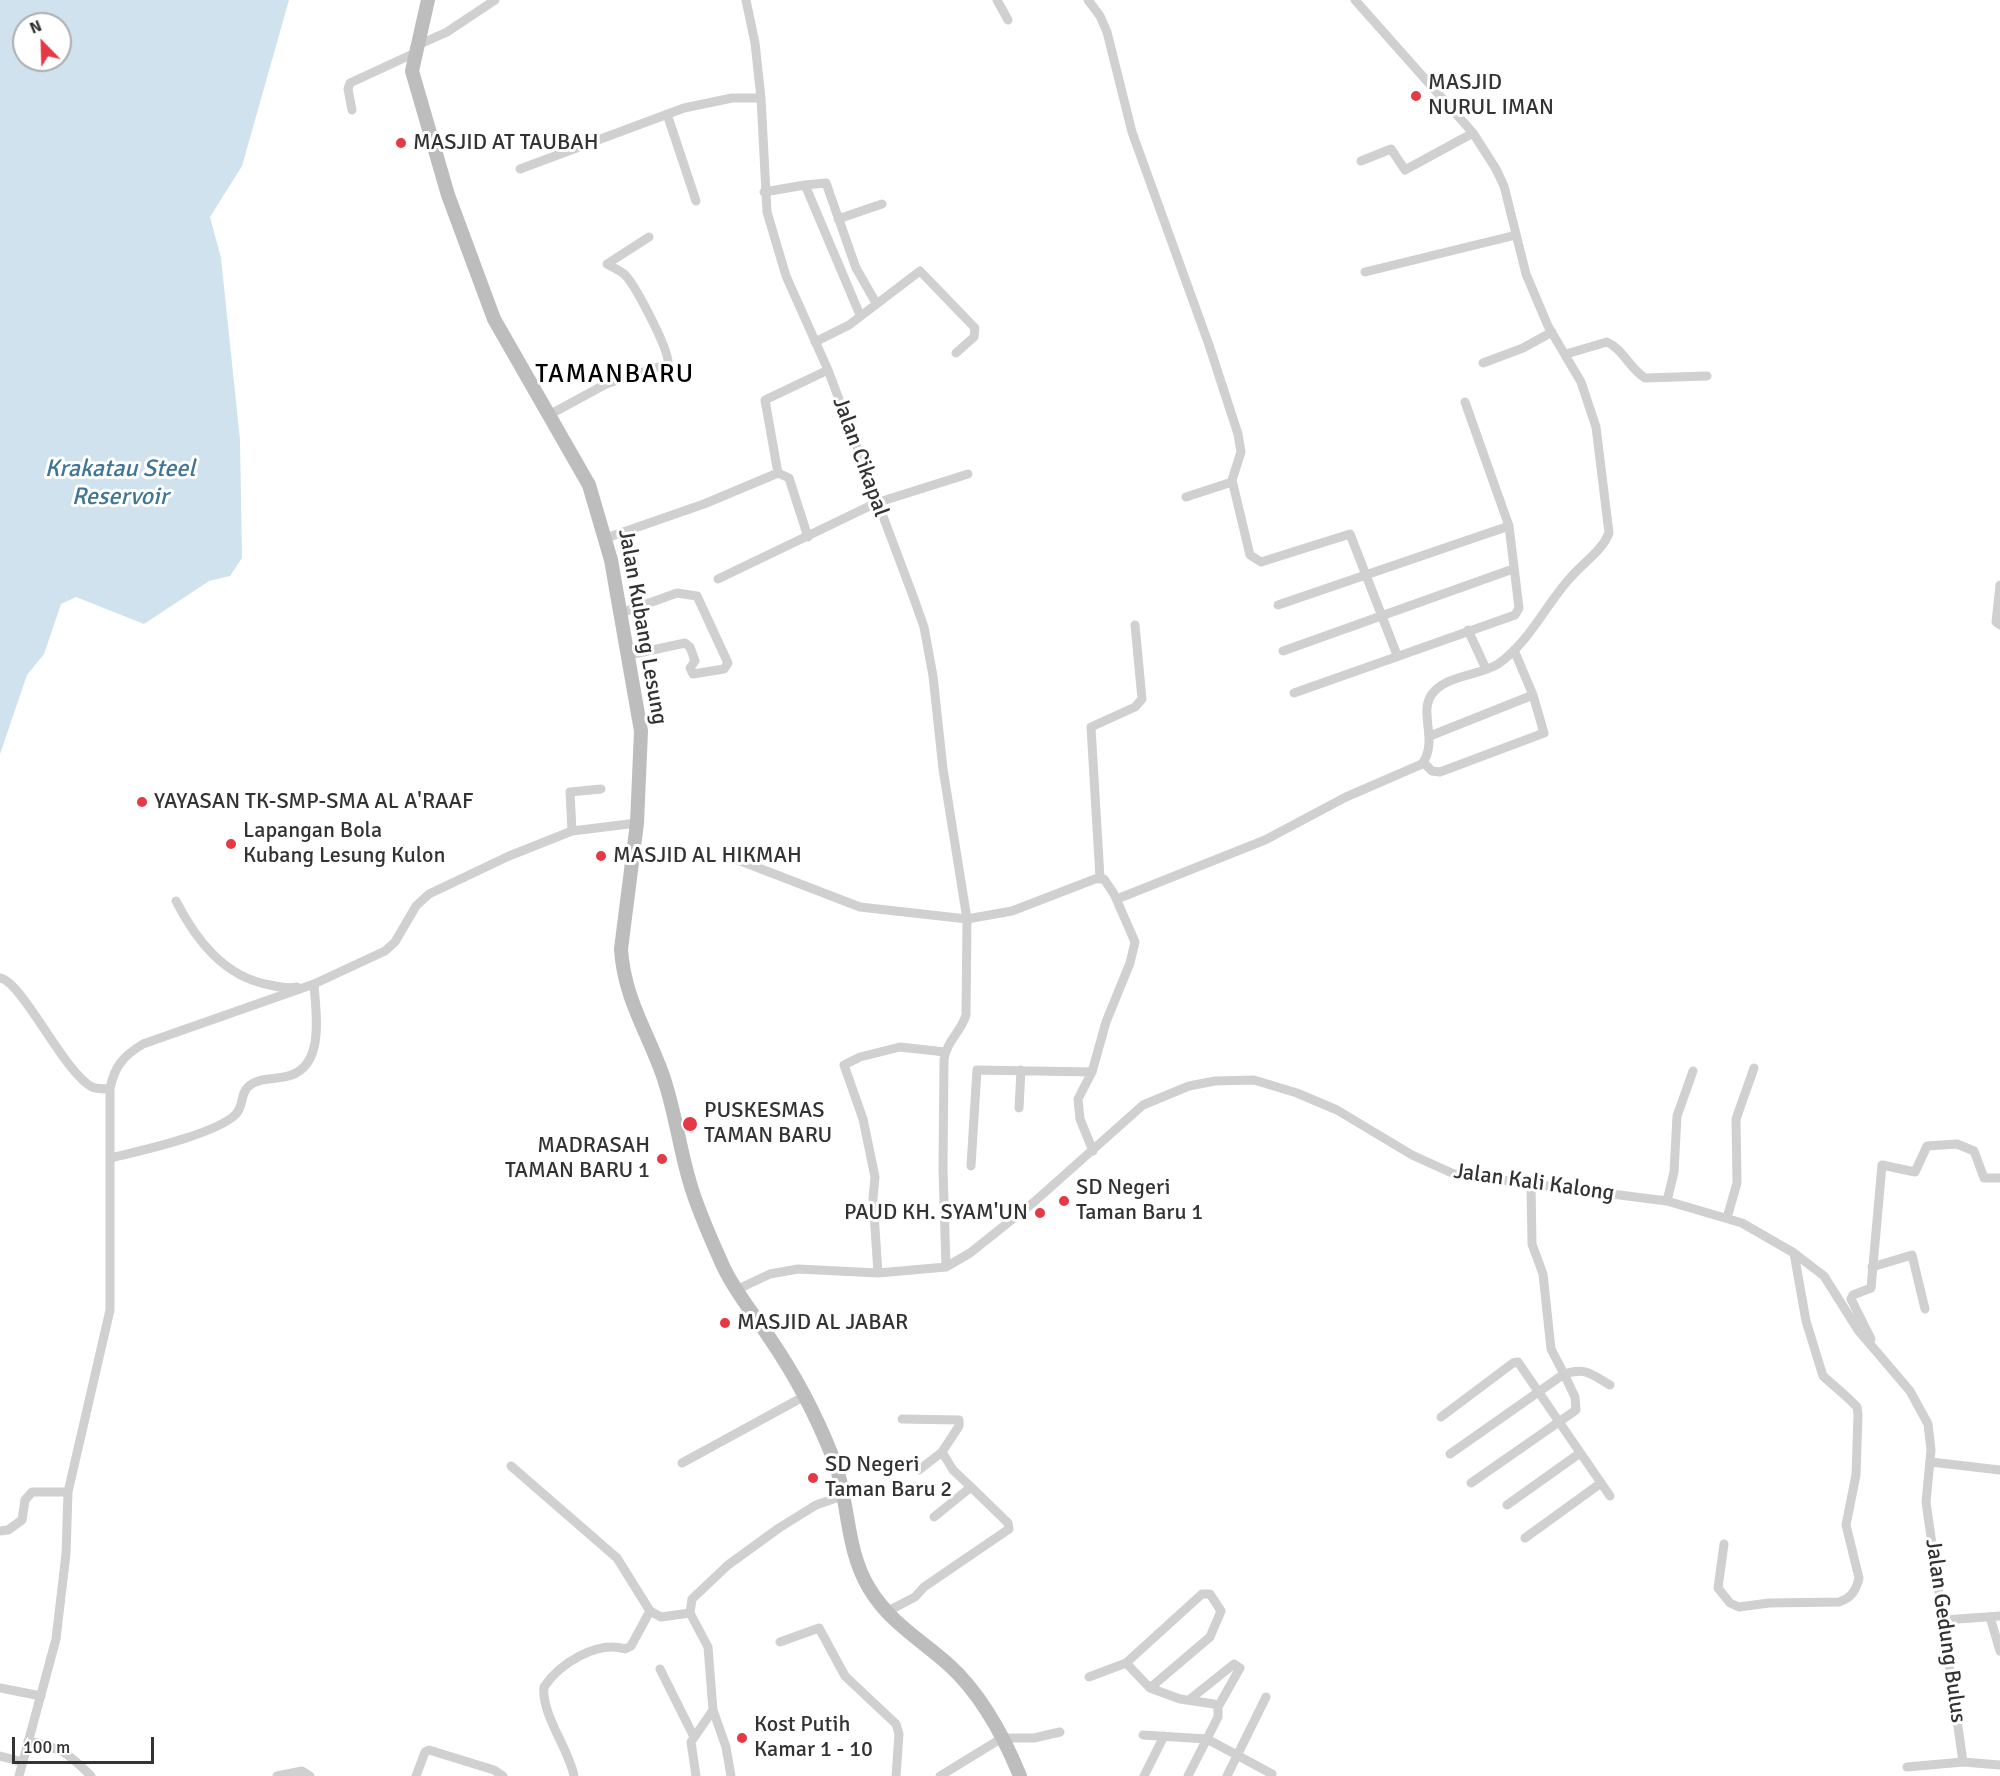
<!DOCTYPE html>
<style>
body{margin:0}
#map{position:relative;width:2000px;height:1776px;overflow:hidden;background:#fff;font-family:Signika,sans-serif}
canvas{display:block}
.north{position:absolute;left:12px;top:12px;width:60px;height:60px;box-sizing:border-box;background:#fff;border:2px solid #adadad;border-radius:50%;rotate:337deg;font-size:16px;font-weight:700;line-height:24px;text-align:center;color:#333}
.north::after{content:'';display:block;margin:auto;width:21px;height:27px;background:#e63946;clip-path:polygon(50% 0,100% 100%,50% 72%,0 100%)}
.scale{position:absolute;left:12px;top:1737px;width:142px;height:27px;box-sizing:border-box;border:3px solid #333;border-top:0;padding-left:8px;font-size:18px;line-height:21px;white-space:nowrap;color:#333;-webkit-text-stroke:4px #fff;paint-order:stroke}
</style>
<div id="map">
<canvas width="2000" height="1776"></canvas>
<div class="north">N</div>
<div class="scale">100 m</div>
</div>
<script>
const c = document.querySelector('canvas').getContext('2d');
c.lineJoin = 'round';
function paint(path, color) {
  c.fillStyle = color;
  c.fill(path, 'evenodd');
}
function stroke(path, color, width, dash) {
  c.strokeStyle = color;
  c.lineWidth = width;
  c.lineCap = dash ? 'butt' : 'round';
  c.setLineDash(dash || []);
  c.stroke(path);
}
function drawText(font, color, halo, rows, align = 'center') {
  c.font = font + ' Signika,sans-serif';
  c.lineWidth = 6;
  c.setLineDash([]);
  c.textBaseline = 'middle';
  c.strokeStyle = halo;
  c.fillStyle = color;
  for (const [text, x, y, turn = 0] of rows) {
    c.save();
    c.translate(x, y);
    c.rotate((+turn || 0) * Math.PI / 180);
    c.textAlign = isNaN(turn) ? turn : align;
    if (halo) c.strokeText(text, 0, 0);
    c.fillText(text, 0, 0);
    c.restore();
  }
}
paint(new Path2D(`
 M0,0H289L242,166L210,217L221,258L240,440L242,558L230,576L209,581L144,624L76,597L61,604L44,654L27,675L0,754ZM24,24H60V60H24Z`), '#cfe2ee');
stroke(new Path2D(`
 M746,0L755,43L761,98L767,212L786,276L828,370L913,596L924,627L933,676L943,769L967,919L966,1015C961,1032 946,1042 944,1060L943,1169L946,1267
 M997,0L1008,20
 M1088,0L1100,16L1107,32L1132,132L1209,345L1238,434L1241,452L1232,480L1250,555L1261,562L1350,534L1397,655
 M418,45L447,32L495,0
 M352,110L348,89L350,83L415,53
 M667,114L696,201
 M1361,161L1391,149L1405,170L1473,133
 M520,169L684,108L732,98H761
 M805,185L826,183L856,268L876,303
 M764,192L805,185L860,315
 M838,219L882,204
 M1365,272L1516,235
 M815,342L849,325L920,271L975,328L974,337L956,353
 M1566,354L1607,342C1624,350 1629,368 1645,378L1707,376
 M1483,363L1523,348L1552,332
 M1465,402L1509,526
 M549,415L606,384L668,364C670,351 636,287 626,276C621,270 613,268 607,264L649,237
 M778,473L789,478L808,537
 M1186,497L1232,482
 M606,538L704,504L778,473L765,400L828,370
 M718,579L876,503L968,474
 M2000,585L1996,622L2000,625
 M1278,605L1509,526L1519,608L1515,615L1294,693
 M621,613L677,593L697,596L728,663L724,669L693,674L690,668L695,661L690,647L685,643L629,655
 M1468,630L1486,669
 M1283,651L1513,569
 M1430,736L1533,695
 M1423,762L1432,771L1440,772L1544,733L1533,695L1514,650
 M572,831L570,792L601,789
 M730,857L860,907L967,919L1012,911L1095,879H1104L1114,894L1135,942L1130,963L1106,1022L1092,1072L1078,1099L1080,1119L1093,1151
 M1100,878L1091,727L1135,707L1142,699L1135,625
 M1117,899L1265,840L1346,797L1422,764C1439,741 1418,713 1432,694C1446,675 1479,676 1498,664C1529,643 1546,604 1571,577C1584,562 1602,551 1609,533L1596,427L1581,382L1548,326L1526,274L1504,186L1496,169L1473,133L1355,0
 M176,901C196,940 224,977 270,985C279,987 288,989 297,987
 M0,978C22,981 65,1074 92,1087C97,1089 104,1089 110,1089V1310L68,1492L66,1554L56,1639L19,1776
 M110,1089C114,1067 123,1056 143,1044L314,984L385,951L395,942L416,906L429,894L509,856L572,831L637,823
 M1019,1108L1021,1070
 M111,1158C139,1151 217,1134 236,1114C244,1106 240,1093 249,1086C259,1078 273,1079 284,1077C326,1070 316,1015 314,984
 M971,1166L977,1070L1092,1072
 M1531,1184L1532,1244L1543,1274L1551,1349L1564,1374C1586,1367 1591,1374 1610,1385
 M1667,1201L1674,1172L1677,1116L1693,1071
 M1727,1218L1737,1183L1736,1119L1754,1068
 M1872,1267L1912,1255L1925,1309
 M878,1273L873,1198L875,1177L863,1119L844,1065L860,1057L900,1047L945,1052
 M736,1290L770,1274L798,1269L878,1273L946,1267L970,1253L1034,1202L1143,1105L1189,1086L1215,1081L1254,1080L1297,1093L1337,1110L1412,1155L1454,1174L1667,1201L1742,1223L1794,1253L1824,1276L1858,1330L1910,1391L1928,1424L1931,1450L1926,1502L1963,1762L2000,1765
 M1871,1339L1851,1299L1853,1295L1871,1288L1882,1165L1915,1172L1927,1146L1957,1144L1974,1151L1984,1178H2000
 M1441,1417L1513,1363L1518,1362L1610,1496
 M902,1419L959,1420V1426L942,1452L953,1470L971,1487
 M1450,1454L1564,1374L1575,1397L1576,1410L1471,1483
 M1931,1462L2000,1470
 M682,1463L803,1397
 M511,1466L617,1558L650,1611L661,1617L690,1613
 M919,1470L942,1452
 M1507,1505L1580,1453
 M0,1531L8,1530L22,1520L25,1500L32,1492H68
 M1525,1538L1601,1483
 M1724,1544L1718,1588L1730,1603L1739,1607L1769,1603L1839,1602C1851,1598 1856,1591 1859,1578L1846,1525L1856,1475L1858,1415L1857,1407L1848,1398L1823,1376L1806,1321L1794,1253
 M886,1612L915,1597L924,1587L1009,1529L1008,1523L971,1487L934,1517
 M1990,1617L2000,1651
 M1944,1620L2000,1616
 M780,1642L819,1628L845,1676L896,1724L899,1734L896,1776
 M660,1669L694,1737
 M1089,1677L1126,1663
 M0,1688L41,1696
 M1150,1688L1210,1637L1221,1611L1210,1594H1202L1126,1663L1150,1688L1180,1699L1214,1704L1218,1707V1717L1188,1776
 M1189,1700L1234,1664L1240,1668L1218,1707
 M713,1710L726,1747L731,1776
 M1143,1735L1207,1739L1272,1774
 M28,1741C63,1749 66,1751 91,1776
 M0,1756L23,1762
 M1907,1767L1963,1762
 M277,1776L302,1771L310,1776
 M416,1776L425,1752L429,1750L494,1770L503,1776
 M574,1776C569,1749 541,1714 544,1687C559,1664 597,1640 625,1649L631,1646L650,1611
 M696,1776L691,1742L713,1710L708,1647L690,1613L692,1599L728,1565L779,1528L816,1505L845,1495
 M940,1776L1002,1738H1034L1060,1732
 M1144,1776L1164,1736
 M1227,1776L1266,1697`), '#d0d0d0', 9);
stroke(new Path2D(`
 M428,0L412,71L448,195L494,319L589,485L611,560L641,731L637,823L621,949C624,997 646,1029 662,1073C675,1109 679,1147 690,1183C698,1211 711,1239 723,1266C735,1292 753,1313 769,1337C793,1372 815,1413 831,1453C850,1496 844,1547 869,1588C890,1623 920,1639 949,1665C981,1694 1004,1737 1020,1776`), '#bdbdbd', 14);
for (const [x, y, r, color] of [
 [1416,96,6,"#e63946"],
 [401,143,6,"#e63946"],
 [142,802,6,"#e63946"],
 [231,844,6,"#e63946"],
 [601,856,6,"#e63946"],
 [690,1124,8,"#e63946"],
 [662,1159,6,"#e63946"],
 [1064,1201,6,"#e63946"],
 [1040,1213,6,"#e63946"],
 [725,1323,6,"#e63946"],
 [813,1478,6,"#e63946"],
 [742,1738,6,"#e63946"]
]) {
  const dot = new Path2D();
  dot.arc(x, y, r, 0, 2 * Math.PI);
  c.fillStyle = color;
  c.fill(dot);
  stroke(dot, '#fff', 2);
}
drawText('22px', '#333', '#fff', [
 ["MASJID",1428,83],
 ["NURUL IMAN",1428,108],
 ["MASJID AT TAUBAH",413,143],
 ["YAYASAN TK-SMP-SMA AL A'RAAF",154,802],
 ["Lapangan Bola",243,831],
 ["Kubang Lesung Kulon",243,856],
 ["MASJID AL HIKMAH",613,856],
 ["PUSKESMAS",704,1111],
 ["TAMAN BARU",704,1136],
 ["MADRASAH",650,1146,"right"],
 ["TAMAN BARU 1",650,1171,"right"],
 ["SD Negeri",1076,1188],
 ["Taman Baru 1",1076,1213],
 ["PAUD KH. SYAM'UN",1028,1213,"right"],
 ["MASJID AL JABAR",737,1323],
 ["SD Negeri",825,1465],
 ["Taman Baru 2",825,1490],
 ["Kost Putih",754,1725],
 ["Kamar 1 - 10",754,1750]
], 'left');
drawText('22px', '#333', '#fff', [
 ["Jalan Cikapal",860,457,70],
 ["Jalan Kubang Lesung",642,627,80],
 ["Jalan Kali Kalong",1534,1183,8],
 ["Jalan Gedung Bulus",1945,1631,82]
]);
drawText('italic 24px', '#3f7597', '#fff', [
 ["Krakatau Steel",120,470],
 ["Reservoir",120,498]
]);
c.letterSpacing = '1.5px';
drawText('26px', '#000', '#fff', [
 ["TAMANBARU",615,375]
]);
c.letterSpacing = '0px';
</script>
